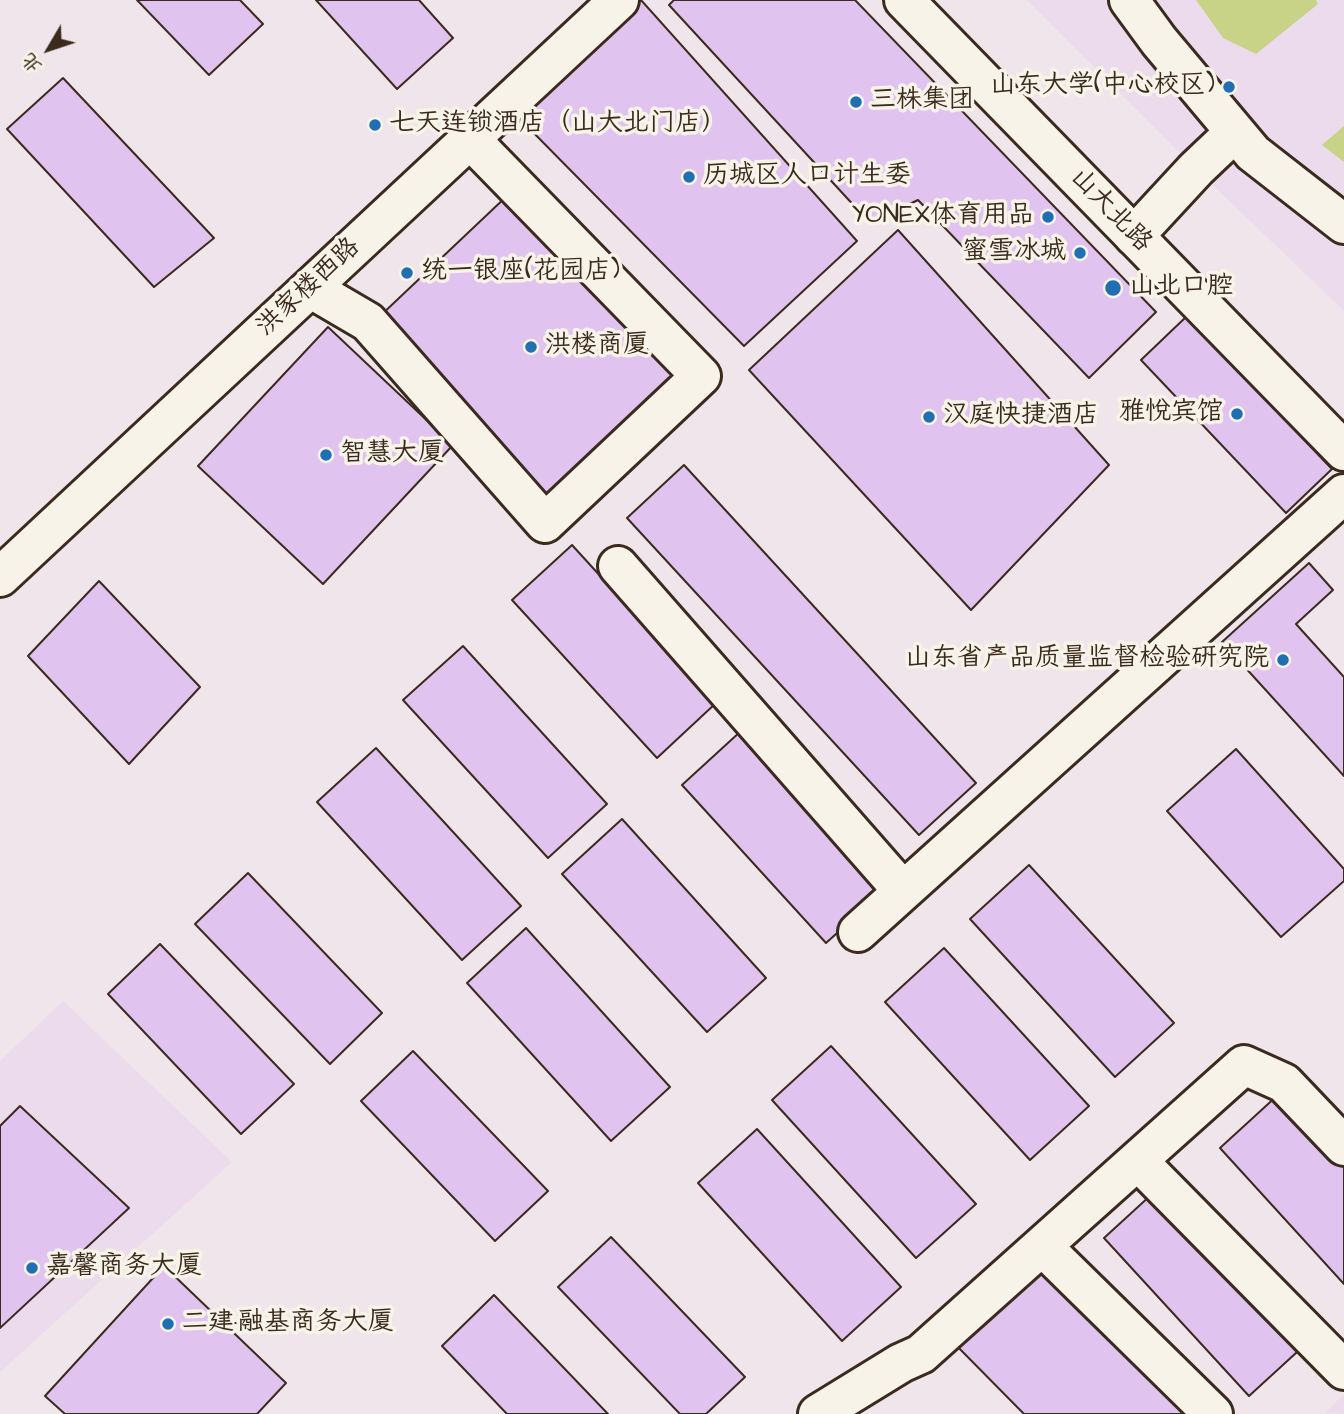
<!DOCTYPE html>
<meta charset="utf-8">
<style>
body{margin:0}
#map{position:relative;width:1344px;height:1414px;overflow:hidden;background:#f0e5ea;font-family:"Architects Daughter","LXGW WenKai TC",sans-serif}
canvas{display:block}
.north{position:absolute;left:14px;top:14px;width:70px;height:70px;-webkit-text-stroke:5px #f7f3e8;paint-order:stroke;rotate:231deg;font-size:19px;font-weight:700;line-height:28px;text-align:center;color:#3b2a1e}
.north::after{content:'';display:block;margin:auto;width:24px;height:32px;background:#3b2a1e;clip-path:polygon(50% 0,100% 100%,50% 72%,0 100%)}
</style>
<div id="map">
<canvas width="1344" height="1414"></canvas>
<div class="north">北</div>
</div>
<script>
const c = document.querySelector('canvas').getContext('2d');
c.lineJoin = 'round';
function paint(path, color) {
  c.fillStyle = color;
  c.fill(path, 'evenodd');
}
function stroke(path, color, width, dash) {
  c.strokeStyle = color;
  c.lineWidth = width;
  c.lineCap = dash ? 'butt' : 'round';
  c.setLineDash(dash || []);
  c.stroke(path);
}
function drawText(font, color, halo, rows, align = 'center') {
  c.font = font + ' "Architects Daughter","LXGW WenKai TC",sans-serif';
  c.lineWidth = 7;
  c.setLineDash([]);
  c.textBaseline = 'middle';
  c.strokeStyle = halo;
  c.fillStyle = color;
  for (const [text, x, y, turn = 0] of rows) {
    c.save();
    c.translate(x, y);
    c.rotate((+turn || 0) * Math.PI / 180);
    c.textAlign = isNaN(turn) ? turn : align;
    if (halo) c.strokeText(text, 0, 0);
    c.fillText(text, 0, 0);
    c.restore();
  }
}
paint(new Path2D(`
 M1027,0H1344V311L1196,169Z
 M63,1001L232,1162L0,1372V1061Z
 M1344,1394V1414L1325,1413Z`), '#ecdbec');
paint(new Path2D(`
 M1196,0H1316L1318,4L1256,54L1223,38Z
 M1344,126V162L1322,145Z`), '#c8d387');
const building = new Path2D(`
 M137,0H240L263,24L209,75Z
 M316,0H419L453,38L397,89Z
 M641,0L857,241L744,346L515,114Z
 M674,0H855L1156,312L1089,378L918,200L870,223L669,5Z
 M63,78L214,238L154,287L7,129Z
 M509,194L684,378L549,503L379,317Z
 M898,230L1109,465L971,610L749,370Z
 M1187,316L1332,469L1286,513L1141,360Z
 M328,327L453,445L323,584L198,466Z
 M684,465L976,783L919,835L627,518Z
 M572,545L716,703L657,758L512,600Z
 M1309,563L1333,590L1296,624L1344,677V776L1222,642Z
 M99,581L200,687L129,764L28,656Z
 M463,646L607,804L548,858L403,700Z
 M741,731L886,889L826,943L682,785Z
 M376,748L521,906L462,960L317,802Z
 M1236,749L1344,869V881L1281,937L1167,811Z
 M622,819L766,978L707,1032L562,874Z
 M1029,865L1174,1023L1115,1077L970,919Z
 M248,873L382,1013L330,1064L195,924Z
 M526,928L670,1087L611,1141L467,983Z
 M160,944L294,1084L241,1134L108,994Z
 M944,948L1089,1106L1030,1160L885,1002Z
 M831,1046L976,1204L916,1258L772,1100Z
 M413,1051L548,1191L495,1241L361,1101Z
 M1279,1094L1344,1165V1284L1220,1148Z
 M20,1106L129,1208L0,1328V1126Z
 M757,1129L901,1287L842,1341L698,1183Z
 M1163,1184L1308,1342L1249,1396L1104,1238Z
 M611,1237L745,1377L706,1414H680L558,1287Z
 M1044,1249L1202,1414H1024L946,1335Z
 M164,1266L286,1383L257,1414H65L45,1396Z
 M494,1295L608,1414H507L442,1346Z`);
paint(building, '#e1c3f0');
stroke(building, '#3b2a1e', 2);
const minor = new Path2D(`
 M1129,0L1159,41L1253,153L1344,224
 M1134,236L1196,169L1235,132
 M310,288L368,322L545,523L701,376L470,139
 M618,566L903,891
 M0,577L619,0
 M858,932L1344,494
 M1138,1161L1344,1370
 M1042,1246L1213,1414
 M818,1414L901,1363L921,1354L1244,1065L1284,1083L1344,1146`);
const major = new Path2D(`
 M904,0L1344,451`);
stroke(minor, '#3b2a1e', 44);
stroke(major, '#3b2a1e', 44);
stroke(minor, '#f7f3e8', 38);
stroke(major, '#f7f3e8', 38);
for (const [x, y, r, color] of [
 [1229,87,7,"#1f6fb2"],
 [856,102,7,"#1f6fb2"],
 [375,125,7,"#1f6fb2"],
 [689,177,7,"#1f6fb2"],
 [1048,217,7,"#1f6fb2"],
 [1080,253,7,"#1f6fb2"],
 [407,273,7,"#1f6fb2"],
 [1113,288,9,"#1f6fb2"],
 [531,347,7,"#1f6fb2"],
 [1237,414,7,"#1f6fb2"],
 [929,417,7,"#1f6fb2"],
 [326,455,7,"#1f6fb2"],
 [1283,660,7,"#1f6fb2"],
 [32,1268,7,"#1f6fb2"],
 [168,1324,7,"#1f6fb2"]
]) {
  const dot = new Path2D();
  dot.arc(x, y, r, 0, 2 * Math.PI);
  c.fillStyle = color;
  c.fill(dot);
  stroke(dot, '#f7f3e8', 2.5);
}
drawText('26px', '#3b2a1e', '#f7f3e8', [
 ["山东大学(中心校区)",1215,87,"right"],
 ["三株集团",870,102],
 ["七天连锁酒店（山大北门店）",389,125],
 ["历城区人口计生委",703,177],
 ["YONEX体育用品",1034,217,"right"],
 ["蜜雪冰城",1066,253,"right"],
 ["统一银座(花园店)",421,273],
 ["山北口腔",1129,288],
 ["洪楼商厦",545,347],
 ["雅悦宾馆",1223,414,"right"],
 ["汉庭快捷酒店",943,417],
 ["智慧大厦",340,455],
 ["山东省产品质量监督检验研究院",1269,660,"right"],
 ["嘉馨商务大厦",46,1268],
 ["二建·融基商务大厦",182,1324]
], 'left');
drawText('26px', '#3b2a1e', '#f7f3e8', [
 ["山大北路",1110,211,46],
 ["洪家楼西路",309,288,-43]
]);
</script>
